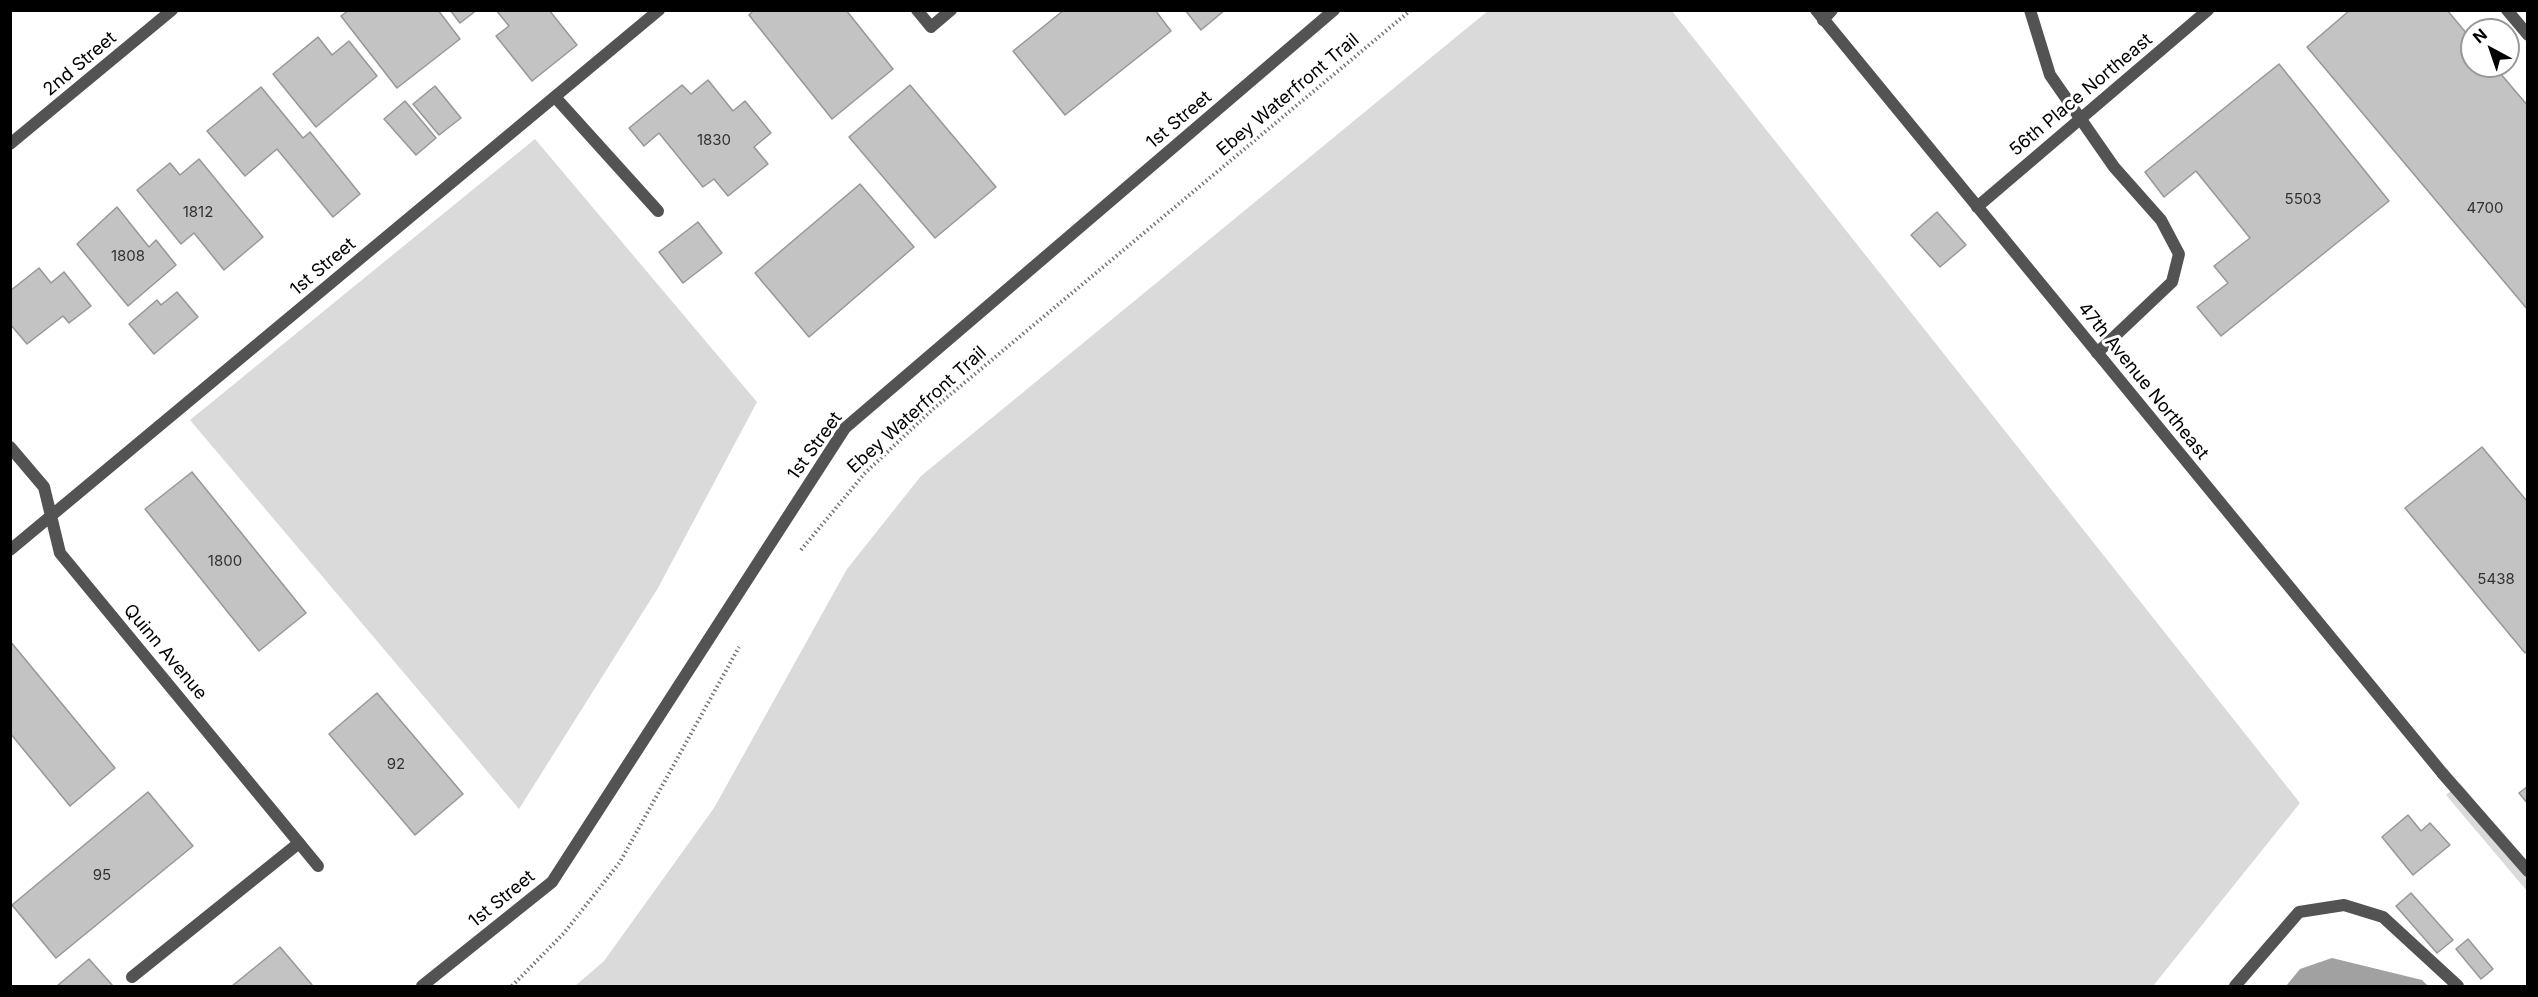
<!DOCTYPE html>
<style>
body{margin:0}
#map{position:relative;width:2538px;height:997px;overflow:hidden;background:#fff;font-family:Inter,sans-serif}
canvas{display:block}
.frame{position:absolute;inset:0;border:12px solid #000;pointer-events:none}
.north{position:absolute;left:2460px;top:18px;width:60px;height:60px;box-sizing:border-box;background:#fff;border:2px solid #999;border-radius:50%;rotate:320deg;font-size:16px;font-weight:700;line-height:24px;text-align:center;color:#000}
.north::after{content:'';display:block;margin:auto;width:21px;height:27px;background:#000;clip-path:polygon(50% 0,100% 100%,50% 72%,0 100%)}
</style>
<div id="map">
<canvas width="2538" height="997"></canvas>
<div class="frame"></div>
<div class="north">N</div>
</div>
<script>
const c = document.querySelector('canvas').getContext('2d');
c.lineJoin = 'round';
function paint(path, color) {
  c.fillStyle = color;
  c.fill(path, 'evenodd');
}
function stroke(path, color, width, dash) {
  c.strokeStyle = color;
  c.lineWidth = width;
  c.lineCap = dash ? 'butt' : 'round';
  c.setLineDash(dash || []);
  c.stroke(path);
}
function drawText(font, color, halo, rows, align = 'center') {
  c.font = font + ' Inter,sans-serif';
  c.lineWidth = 6;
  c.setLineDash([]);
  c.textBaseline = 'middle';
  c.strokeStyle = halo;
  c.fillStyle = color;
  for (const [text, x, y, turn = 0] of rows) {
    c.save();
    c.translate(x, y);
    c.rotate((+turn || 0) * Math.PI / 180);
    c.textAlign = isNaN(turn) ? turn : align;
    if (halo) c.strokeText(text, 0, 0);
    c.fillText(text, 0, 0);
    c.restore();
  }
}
paint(new Path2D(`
 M1489,10L1672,11L2300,803L2153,986H575L604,961L714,808L847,569L921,476Z
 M535,139L757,402L658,588L519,809L190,420Z
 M2460,783L2527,863V891L2446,795Z`), '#dadada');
paint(new Path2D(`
 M2332,958L2422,980L2428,986H2286L2300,969Z`), '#a1a1a1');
const building = new Path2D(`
 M349,10H438L460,39L397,88L341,16Z
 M450,10H477L460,23Z
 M496,10H549L577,45L532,81L496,36L509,26Z
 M754,10H846L893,69L832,119L749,15Z
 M1064,10H1155L1171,31L1065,115L1013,51Z
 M1185,10H1225L1201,30Z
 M2350,10H2447L2472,40V66H2494L2528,106V310L2307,47Z
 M318,37L332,55L349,41L377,76L316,127L273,74Z
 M2279,64L2389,201L2221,336L2197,307L2228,283L2214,266L2250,238L2196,171L2164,197L2145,172Z
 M708,80L733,111L745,101L771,133L754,147L768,164L728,196L714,179L703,187L659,133L644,146L629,128L682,85L691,94Z
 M910,85L996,187L935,238L849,137Z
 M435,86L461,118L439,135L413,104Z
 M261,87L303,138L310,132L360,194L333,217L277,149L245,176L207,131Z
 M405,101L436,138L416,155L384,119Z
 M199,159L263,237L224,270L194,233L181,244L137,190L170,163L180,175Z
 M860,184L914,247L809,337L755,273Z
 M117,207L149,247L156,240L176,265L128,306L77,244Z
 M1937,212L1966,245L1940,267L1911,235Z
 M698,222L722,253L683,283L659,252Z
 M39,268L51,283L64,272L91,306L69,323L63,316L27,344L10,324V291Z
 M177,292L198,317L154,354L129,324L157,300L161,305Z
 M2482,447L2526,500L2528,498V651L2525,653L2405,508Z
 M192,472L306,613L259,651L145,509Z
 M10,641L115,768L70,806L10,733Z
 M377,693L463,794L415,835L329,734Z
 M2528,786V804L2519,793Z
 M148,792L193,846L56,958L12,905Z
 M2408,815L2421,831L2430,823L2450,845L2413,875L2382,837Z
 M2411,893L2453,940L2437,953L2396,906Z
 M2468,939L2493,969L2481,979L2456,949Z
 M280,947L313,986H232Z
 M89,959L113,986H57Z`);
paint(building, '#c3c3c3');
stroke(building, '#979797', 1.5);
stroke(new Path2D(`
 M801,550L865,473L933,409L1411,10
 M512,986L564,933L620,862L739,647`), '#757575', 4, [1.5, 3]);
stroke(new Path2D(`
 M917,10L931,27L951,10
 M2030,10L2050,75L2114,167L2161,220L2179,254L2172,282L2097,353
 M2507,10L2528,35
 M1823,20L1832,10
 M555,97L658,211
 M2443,774L2528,871
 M132,977L299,843
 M2235,986L2299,912L2344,905L2383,917L2458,986`), '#535353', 12);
stroke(new Path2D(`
 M1816,10L2443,774
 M10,144L172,10
 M1977,207L2208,10
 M10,447L44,487L60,553L318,866
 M10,550L659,10`), '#535353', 12);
stroke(new Path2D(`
 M422,986L552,882L845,428L1334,10`), '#535353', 12);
drawText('15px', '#313131', null, [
 ["1830",714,140],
 ["5503",2303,199],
 ["4700",2485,208],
 ["1812",198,212],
 ["1808",128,256],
 ["1800",225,561],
 ["5438",2496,579],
 ["92",396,764],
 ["95",102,875]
]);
drawText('18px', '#000', '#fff', [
 ["2nd Street",80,64,-40],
 ["Ebey Waterfront Trail",1288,95,-40],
 ["56th Place Northeast",2081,95,-40],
 ["1st Street",1179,120,-40],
 ["1st Street",323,267,-40],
 ["47th Avenue Northeast",2143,381,51],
 ["Ebey Waterfront Trail",917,410,-42],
 ["1st Street",815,446,-54],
 ["Quinn Avenue",165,652,50],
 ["1st Street",502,899,-39]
]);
</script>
